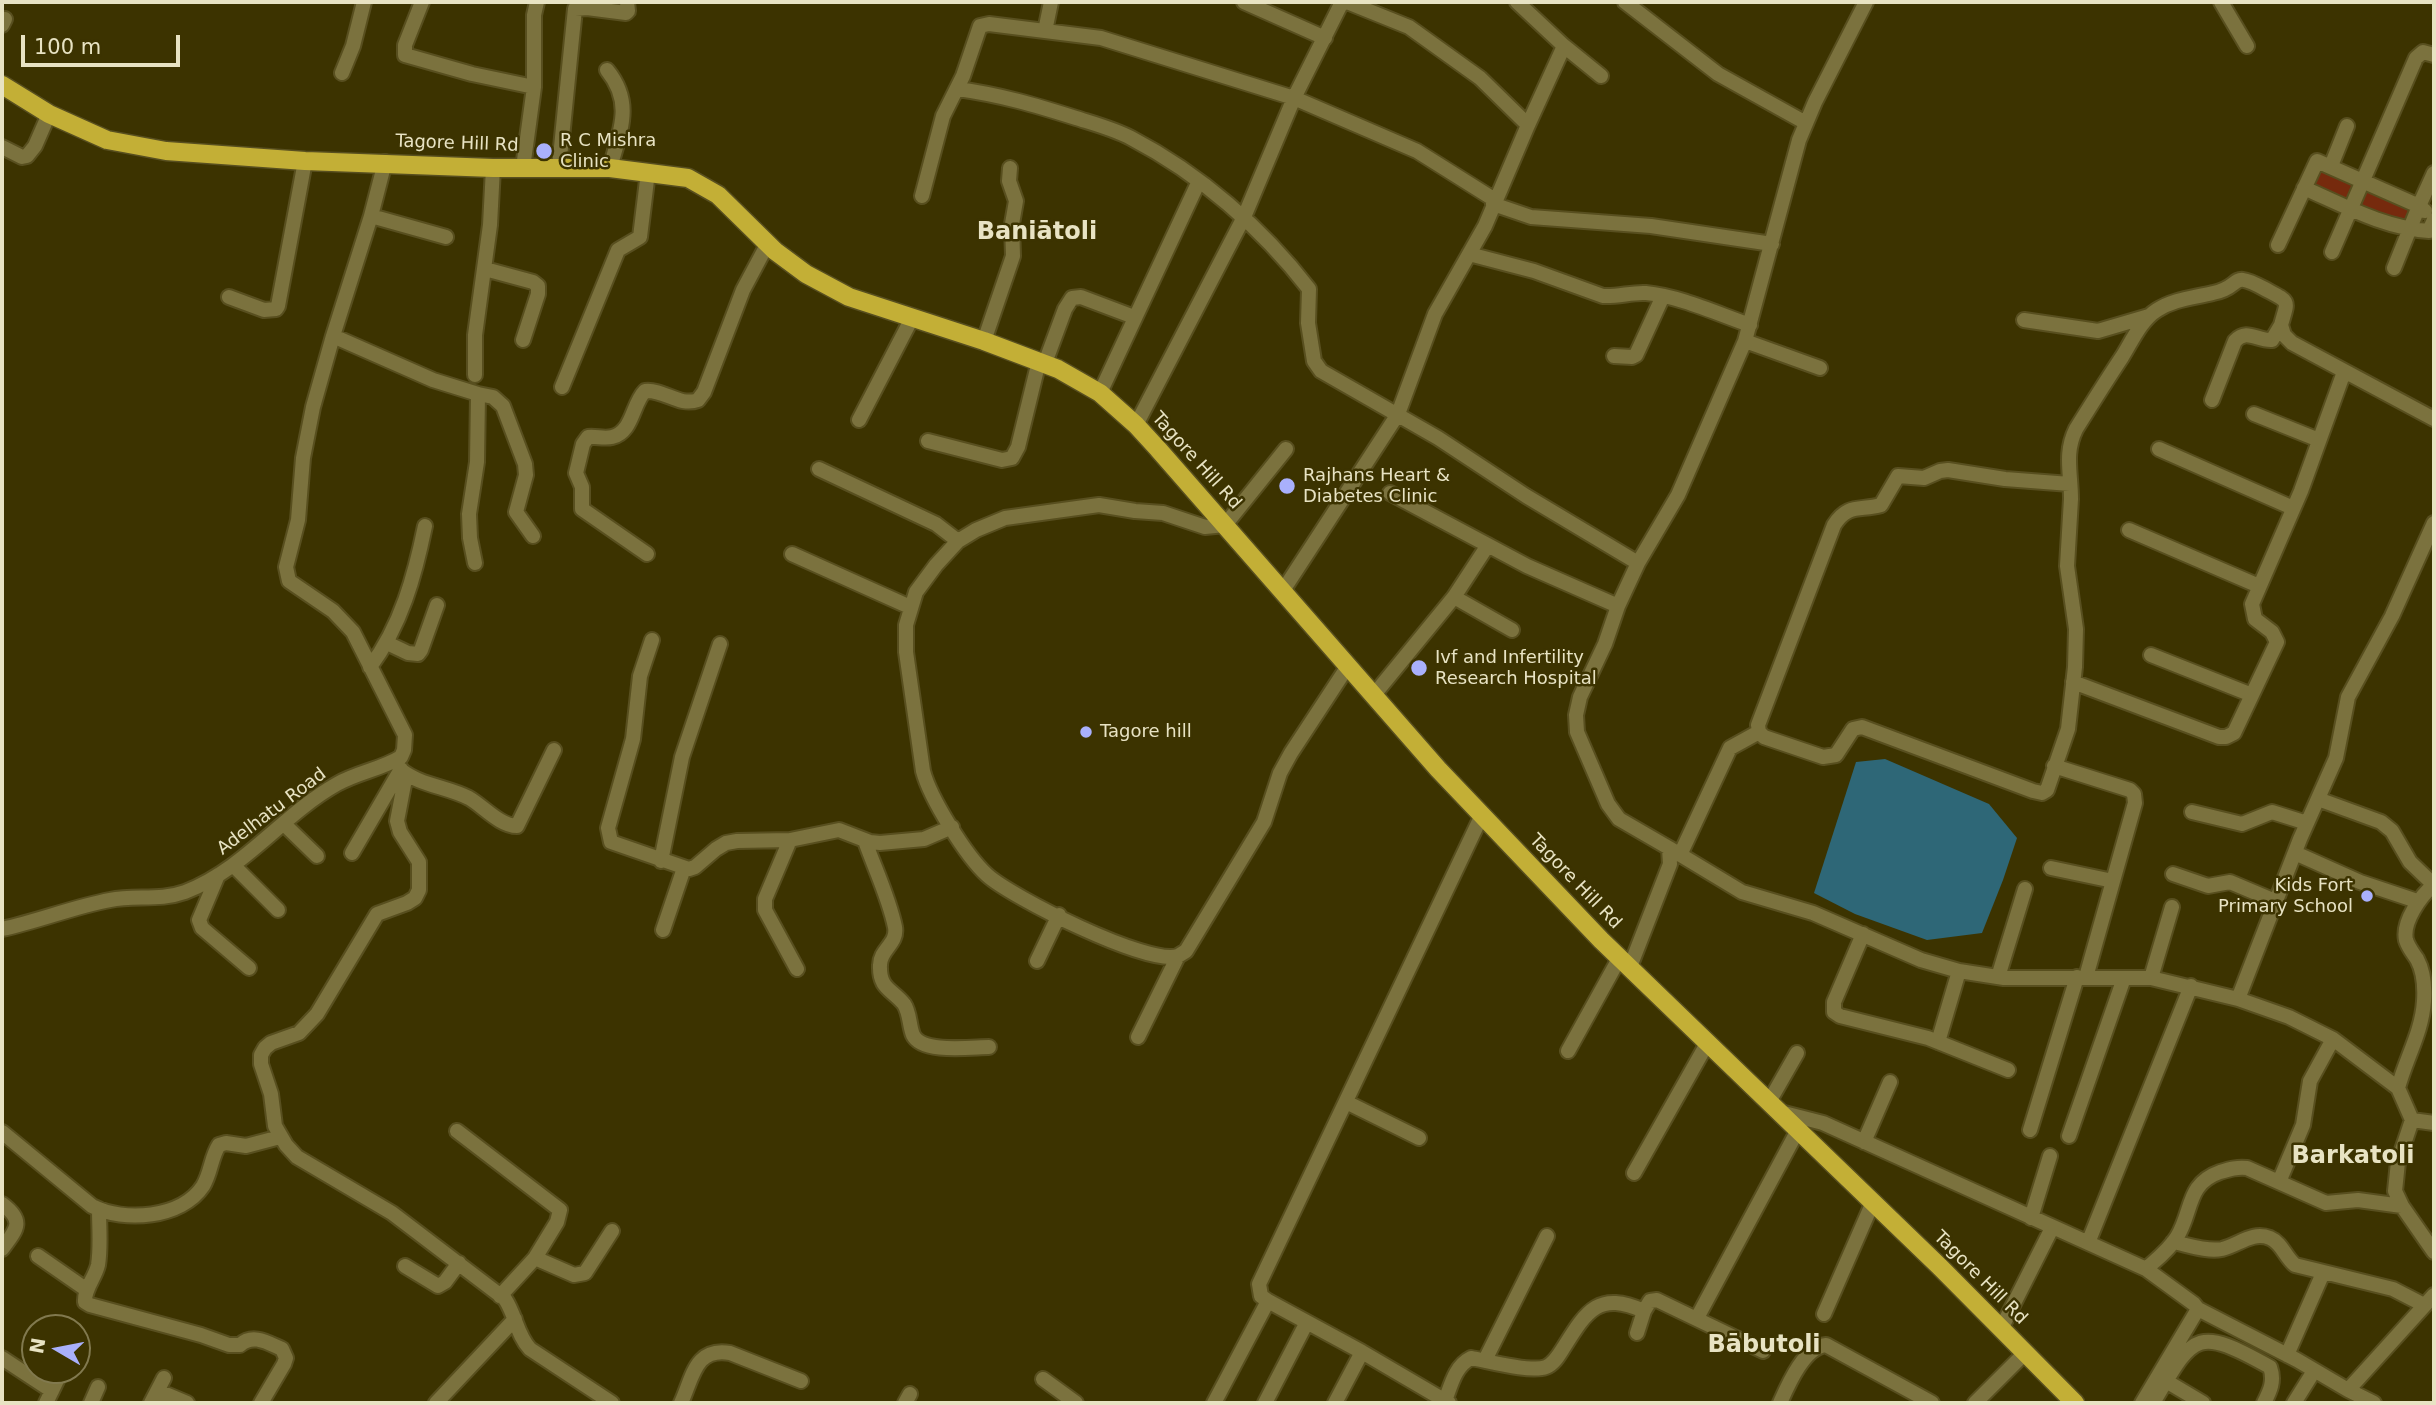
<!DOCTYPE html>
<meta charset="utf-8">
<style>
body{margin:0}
#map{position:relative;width:2436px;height:1405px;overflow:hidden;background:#3c3300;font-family:"DejaVu Sans",sans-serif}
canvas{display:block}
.frame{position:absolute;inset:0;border:4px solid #e8e3c3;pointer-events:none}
.north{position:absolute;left:21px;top:1314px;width:70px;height:70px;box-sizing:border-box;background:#3c3300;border:2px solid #81794e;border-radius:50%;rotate:280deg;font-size:19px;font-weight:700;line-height:28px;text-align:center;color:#e8e3c3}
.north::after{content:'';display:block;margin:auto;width:24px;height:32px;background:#a9b0fc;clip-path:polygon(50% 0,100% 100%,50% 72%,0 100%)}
.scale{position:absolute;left:21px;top:35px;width:159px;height:32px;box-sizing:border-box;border:4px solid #e8e3c3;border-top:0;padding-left:9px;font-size:21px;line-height:24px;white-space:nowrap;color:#e8e3c3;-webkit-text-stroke:5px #3c3300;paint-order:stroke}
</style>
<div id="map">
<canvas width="2436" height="1405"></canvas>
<div class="frame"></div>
<div class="north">N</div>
<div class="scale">100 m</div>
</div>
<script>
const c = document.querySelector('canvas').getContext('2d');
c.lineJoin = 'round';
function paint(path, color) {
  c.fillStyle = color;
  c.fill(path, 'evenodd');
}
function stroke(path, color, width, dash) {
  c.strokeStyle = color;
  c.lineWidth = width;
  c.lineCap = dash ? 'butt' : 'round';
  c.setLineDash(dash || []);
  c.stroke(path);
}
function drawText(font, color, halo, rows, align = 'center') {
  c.font = font + ' "DejaVu Sans",sans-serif';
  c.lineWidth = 5;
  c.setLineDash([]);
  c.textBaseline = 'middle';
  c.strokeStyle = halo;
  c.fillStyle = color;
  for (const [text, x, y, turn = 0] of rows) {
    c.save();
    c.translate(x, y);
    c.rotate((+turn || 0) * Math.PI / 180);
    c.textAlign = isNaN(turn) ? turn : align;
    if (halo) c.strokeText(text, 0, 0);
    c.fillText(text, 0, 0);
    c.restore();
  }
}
paint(new Path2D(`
 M2321,170L2355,185L2348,201L2314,187Z
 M2366,188L2412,207L2407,223L2357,207Z`), '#762a0d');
paint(new Path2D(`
 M1885,759L1989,804L2017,838L2003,880L1982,933L1927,940L1855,914L1814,893L1856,762Z`), '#2e6777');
const minor = new Path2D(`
 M422,2L405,45V55L472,74L534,87
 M1051,2L1045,31L1101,38L1294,98L1417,151L1495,200
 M1244,2L1325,38
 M1517,2L1564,46L1601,76
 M1625,2L1718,74L1806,123
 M2221,2L2247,46
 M2,25L5,19
 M607,70C634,103 620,131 610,168
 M342,73L353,46L364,2
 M958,89C1001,95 1035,105 1076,118C1095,124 1114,129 1131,138C1200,174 1262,228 1309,289L1308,323L1314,361L1321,371L1438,438L1526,496L1638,563
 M1528,125L1564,46
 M2,147L22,157L27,156L35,146L49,114
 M2331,166L2347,126
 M559,167L575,9L587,8L626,13L628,11L627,2
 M523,168L534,87V15L537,2
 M2304,188C2345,206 2384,228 2429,231L2434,220
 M922,196L943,116L963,76L980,26L989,24L1045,31
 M1493,204L1531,217L1651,226L1772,244
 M371,216L446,237
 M2278,245L2317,161L2419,206L2434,173
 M2332,252L2416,58L2423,52L2434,55
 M1469,254L1534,271L1603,296C1618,297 1632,292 1646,293C1679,296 1718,314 1750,325
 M2394,268L2419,206L2425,211
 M485,269L533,282L538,286V294L523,340
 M229,297L264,310L276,309L278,306L305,161
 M2024,320L2098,331L2149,316
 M333,336L433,380L478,394L477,462L469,514L470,538L475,563
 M984,341L1013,256L1012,224L1016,201L1009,181L1010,168
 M1745,341L1820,368
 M1614,356L1632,357L1636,355L1663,296
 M1045,363L1065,309L1072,298L1081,297L1134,317
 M475,375V335L490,225L493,168
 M562,387L618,250L640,237L648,172
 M1100,393L1199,181
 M478,394L493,397L503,406L525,464L526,475L516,512L533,536
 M2212,400L2235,341C2247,328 2257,341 2272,340L2281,325
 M2254,414L2319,440
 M859,420L912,318
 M1136,425L1244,217L1294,98L1342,2
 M928,441L1002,460L1012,458L1018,447L1039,361
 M1286,449L1225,525L1205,527L1163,513L1135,511L1099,505L1005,518L976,530L958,541L936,565L916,592L906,625V652L923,771C930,798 966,856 987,875C1011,897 1148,966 1178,956C1178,956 1186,951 1186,951L1264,822L1280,773L1291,753L1348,666
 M2159,449L2293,508
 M819,469L936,524L958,541
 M2070,484L2005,479L1948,470L1940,471L1924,478L1898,476L1881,505C1860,511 1848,503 1834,525L1758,725L1759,732L1764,737L1823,757L1836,755L1853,729L1862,727L2033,791L2042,793L2047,790L2068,729L2075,667L2076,629L2067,566L2071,499C2071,473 2064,453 2076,429C2091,405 2106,381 2122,357C2132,341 2141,320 2157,310C2174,299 2193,298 2213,293C2244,287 2228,269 2265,289C2291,303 2288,299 2281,325L2284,335L2292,343L2434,419
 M1390,493L1527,566L1618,606
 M2129,530L2259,586
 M647,554L582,509V487L576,473L583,444L588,437C596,436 604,439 612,437C633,432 632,404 645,391C664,389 679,407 698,400L704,392L743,290L767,245
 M792,554L910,607
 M1282,592L1398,414L1435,314L1485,226L1528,125L1480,78L1409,27L1347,2
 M1454,597L1512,630
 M652,640L640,676L633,739L608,828L611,842L689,869L695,867L716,849L726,843L737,841L790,840L839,830L870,842L880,843L924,839L952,827
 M387,643L408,653L418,654L421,650L437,605
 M2151,655L2252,695
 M370,667C401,626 415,575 425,526
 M2073,682L2219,737H2226L2234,733L2277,642L2272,632L2255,619L2252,604L2301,491L2344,372
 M1373,696L1454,597L1488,545
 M2054,766L2130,790L2134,794L2135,803L2086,977
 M401,770C419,785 448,787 469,798C483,806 500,826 517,826L554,750
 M406,774L397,821L400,832L419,862V890L415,898L407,903L377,914L317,1014L299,1033L271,1043L265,1048L261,1055V1064L271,1094L275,1126L286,1145L297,1157L392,1213L505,1299C516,1316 517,1335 530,1349L612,1403
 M2318,799L2381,822L2392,831L2410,862L2434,885
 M2192,812L2242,824L2272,812L2307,823
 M284,824L317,856
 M790,840L765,899V910L797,969
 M865,841C875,869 889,898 895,927C898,944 880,949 880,965C879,989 892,989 904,1004C910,1013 909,1025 913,1035C922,1054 972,1047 989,1047
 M1669,848L1742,892L1813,913L1921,960L1959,971L2004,978H2151L2238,999L2289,1017L2333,1039L2398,1088
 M352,853L401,769
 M2295,853L2360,882L2417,901
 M1680,855L1730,748L1759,732
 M661,861L682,757L720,644
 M234,866L278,910
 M2051,868L2113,881
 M2173,874L2208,886L2230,882L2275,901
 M218,875L199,920L202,928L249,968
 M2434,885C2421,895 2402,922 2406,940C2408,947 2413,953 2417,959C2424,972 2425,986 2424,1001C2422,1032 2406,1058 2398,1088L2412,1120L2398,1162L2395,1191L2402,1206L2434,1252
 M2,929C39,921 73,907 110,900C135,895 160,901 185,892C245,869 282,815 337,784C358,772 382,769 401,757L404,750L405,735L353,632L333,611L289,581L286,567L298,520L303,458L313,407L333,336L371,216L385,162
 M663,930L684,868
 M1863,934L1834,1002V1012L1840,1016L1928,1038L2008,1070
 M1037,961L1059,915
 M1630,967L1670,864L1669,848L1619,819L1608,804L1577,732L1576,715L1580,697L1605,644L1618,606L1638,563L1678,495L1745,341L1799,140L1815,102L1866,2
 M1998,977L2025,889
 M2151,978L2172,907
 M2238,999L2300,839L2336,758L2348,697L2392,616L2434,523
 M1138,1037L1178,956
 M1938,1042L1959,971
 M1568,1051L1620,957
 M1346,1102L1419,1138
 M1769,1102L1797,1053
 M1780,1112L1823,1123L2146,1269
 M2412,1120L2434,1123
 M2030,1130L2077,977
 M457,1131L560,1210L557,1222L535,1258
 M2,1132L92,1206C124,1223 182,1218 203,1186C211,1173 211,1157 219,1145L226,1143L246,1146L280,1137
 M2069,1136L2124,978
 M1864,1142L1890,1082
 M1634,1173L1708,1042
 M2279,1182L2303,1125L2310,1081L2333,1039
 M2,1204C25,1221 17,1229 2,1249
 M99,1209C99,1228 101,1247 98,1265C95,1278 84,1289 85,1302L90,1305L201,1335L229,1345H240C253,1333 268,1343 282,1349L286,1358L284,1364L261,1403
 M2031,1218L2050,1156
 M2173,1242C2188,1245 2207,1252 2222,1249C2239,1245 2252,1231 2270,1238C2282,1243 2285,1257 2295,1265L2393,1289L2424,1305
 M2088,1243L2191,986
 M38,1256L87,1290
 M405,1266L438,1286L445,1282L459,1263
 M500,1296L535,1258L574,1275L585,1273L612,1231
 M2198,1309L2194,1304L2146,1269C2157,1259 2169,1250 2177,1237C2193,1211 2186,1184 2220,1172C2230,1169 2237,1167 2247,1168L2326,1203L2358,1200L2402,1206
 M1824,1314L1873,1202
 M1697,1318L1798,1130
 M2001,1329L2052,1228
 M1637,1333L1644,1311L1650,1301L1657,1300L1763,1351
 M1362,1352L1449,1403
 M2287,1355L2323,1273
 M2,1358L52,1391
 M1485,1360L1547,1236
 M1043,1379L1076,1403
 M2166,1381L2203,1403
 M2348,1390L2374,1403
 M157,1393L168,1395L187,1403
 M1445,1401C1451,1385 1455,1366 1471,1358C1488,1361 1531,1373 1546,1367C1554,1364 1559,1355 1564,1347C1587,1310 1599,1291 1644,1311
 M46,1403L62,1370
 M91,1403L98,1387
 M151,1403L164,1378
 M436,1403L515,1319
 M681,1403C693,1377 695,1347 730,1353L801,1381
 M905,1403L910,1394
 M1214,1403L1268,1301
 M1265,1403L1307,1322
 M1335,1403L1362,1352L1268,1301L1261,1296L1259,1284L1482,815
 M1780,1403C1788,1385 1804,1347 1826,1345L1932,1403
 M1975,1403L2025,1353
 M2142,1403L2198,1309L2297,1360L2348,1390L2434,1295
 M2153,1403C2194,1334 2195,1325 2270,1367C2275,1381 2270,1391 2264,1403
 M2294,1403L2314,1371`);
const major = new Path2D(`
 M2,85L49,114L107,140L166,151L305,161L493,168H610L688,178L718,195L775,251L806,274L849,297L984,341L1058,369L1100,393L1136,425L1158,449L1438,769L1601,940L1940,1267L2075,1403`);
stroke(minor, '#584f1f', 18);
stroke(major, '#584f1f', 21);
stroke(minor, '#7b723e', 14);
stroke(major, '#c3af36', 18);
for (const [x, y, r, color] of [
 [544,151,9,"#a9b0fc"],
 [1287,486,9,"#a9b0fc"],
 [1419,668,9,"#a9b0fc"],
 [1086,732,7,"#a9b0fc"],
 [2367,896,7,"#a9b0fc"]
]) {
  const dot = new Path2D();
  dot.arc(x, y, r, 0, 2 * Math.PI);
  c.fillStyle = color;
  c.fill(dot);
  stroke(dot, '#3c3300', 2.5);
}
drawText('18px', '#e8e3c3', '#3c3300', [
 ["R C Mishra",560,141],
 ["Clinic",560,162],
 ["Rajhans Heart &",1303,476],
 ["Diabetes Clinic",1303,497],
 ["Ivf and Infertility",1435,658],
 ["Research Hospital",1435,679],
 ["Tagore hill",1100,732],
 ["Kids Fort",2353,886,"right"],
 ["Primary School",2353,907,"right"]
], 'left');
drawText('18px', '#e8e3c3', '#3c3300', [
 ["Tagore Hill Rd",457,144,2],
 ["Tagore Hill Rd",1196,461,48],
 ["Adelhatu Road",272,812,-37],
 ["Tagore Hill Rd",1575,882,46],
 ["Tagore Hill Rd",1980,1278,45]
]);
drawText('bold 24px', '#e8e3c3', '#3c3300', [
 ["Baniātoli",1037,233],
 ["Barkatoli",2353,1157],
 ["Bābutoli",1764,1346]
]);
</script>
